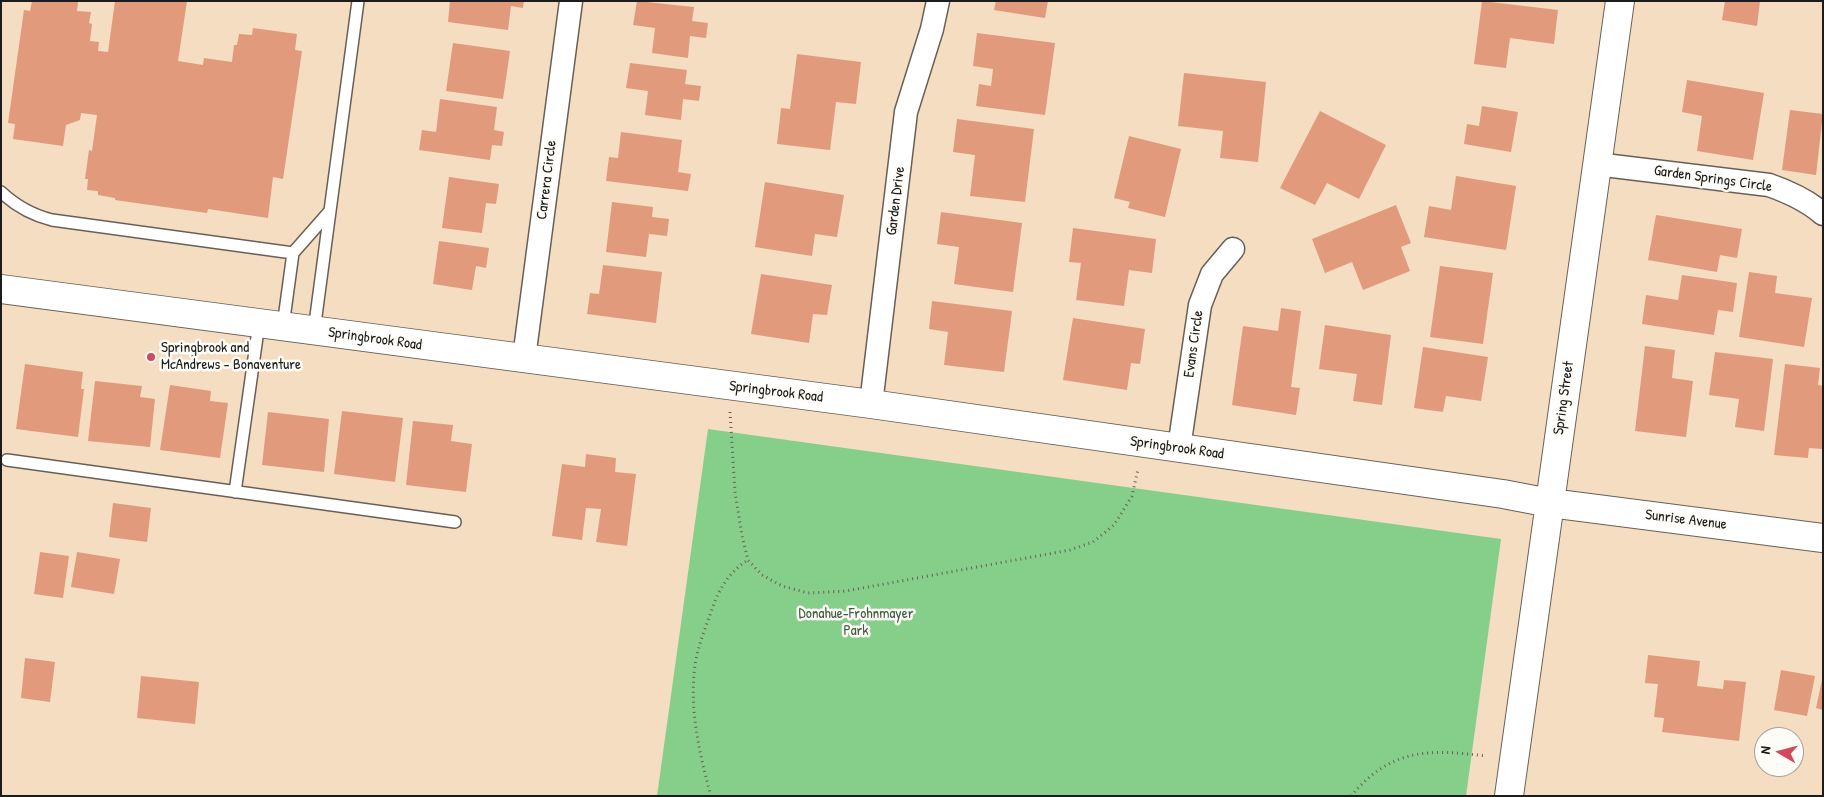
<!DOCTYPE html>
<style>
body{margin:0}
#map{position:relative;width:1824px;height:797px;overflow:hidden;background:#f5ddc2;font-family:"Patrick Hand",sans-serif}
canvas{display:block}
.frame{position:absolute;inset:0;border:2px solid #1c1c1c;pointer-events:none}
.north{position:absolute;left:1754px;top:727px;width:50px;height:50px;box-sizing:border-box;background:#fdfcf7;border:1px solid #a3a29f;border-radius:50%;rotate:278deg;font-size:14px;font-weight:700;line-height:20px;text-align:center;color:#1c1c1c}
.north::after{content:'';display:block;margin:auto;width:18px;height:22px;background:#d1495b;clip-path:polygon(50% 0,100% 100%,50% 72%,0 100%)}
</style>
<div id="map">
<canvas width="1824" height="797"></canvas>
<div class="frame"></div>
<div class="north">N</div>
</div>
<script>
const c = document.querySelector('canvas').getContext('2d');
c.lineJoin = 'round';
function paint(path, color) {
  c.fillStyle = color;
  c.fill(path, 'evenodd');
}
function stroke(path, color, width, dash) {
  c.strokeStyle = color;
  c.lineWidth = width;
  c.lineCap = dash ? 'butt' : 'round';
  c.setLineDash(dash || []);
  c.stroke(path);
}
function drawText(font, color, halo, rows, align = 'center') {
  c.font = font + ' "Patrick Hand",sans-serif';
  c.lineWidth = 5;
  c.setLineDash([]);
  c.textBaseline = 'middle';
  c.strokeStyle = halo;
  c.fillStyle = color;
  for (const [text, x, y, turn = 0] of rows) {
    c.save();
    c.translate(x, y);
    c.rotate((+turn || 0) * Math.PI / 180);
    c.textAlign = isNaN(turn) ? turn : align;
    if (halo) c.strokeText(text, 0, 0);
    c.fillText(text, 0, 0);
    c.restore();
  }
}
paint(new Path2D(`
 M708,429L1501,539L1466,796H657Z`), '#85cf8b');
paint(new Path2D(`
 M32,1L78,2L77,11L91,12L89,23L92,24L90,41L99,42L98,51L108,52L115,1H187L178,61L203,65L204,58L232,62L234,45H237L239,34L252,35L253,28L297,34L295,50L302,51L283,179L273,177L268,218L208,209L207,213L115,200V198L98,195V191L87,190L88,179H85L89,150L92,151L97,115L81,113L80,120L66,125L63,146L13,139L15,124L8,123L24,10L30,11Z
 M450,1H524L523,8L511,6L508,30L448,22Z
 M637,1L694,7L692,21L708,23L706,38L690,36L688,58L652,53L655,28L633,25Z
 M996,1H1048L1045,18L994,10Z
 M1482,1L1558,10L1554,44L1510,38L1506,68L1474,64Z
 M1725,1H1760L1757,26L1722,20Z
 M977,33L1055,43L1045,115L976,106L979,84L991,86L993,69L973,66Z
 M453,43L510,51L503,99L446,91Z
 M797,54L861,62L856,104L836,102L830,150L777,144L781,108L790,109Z
 M630,63L687,70L685,84L701,86L699,101L683,99L681,120L645,115L648,91L626,88Z
 M1184,73L1266,82L1258,162L1220,158L1223,131L1178,126Z
 M1687,80L1764,93L1753,160L1697,151L1702,116L1682,112Z
 M440,99L497,107L494,130L504,132L502,146L492,145L490,160L419,150L422,130L436,132Z
 M1482,106L1518,112L1511,152L1464,144L1467,124L1479,126Z
 M1790,110L1823,114L1816,175L1782,170Z
 M1320,111L1386,145L1359,199L1327,183L1315,205L1280,188Z
 M957,119L1034,129L1025,202L970,196L975,155L953,152Z
 M621,132L682,140L678,172L691,174L688,191L606,181L609,157L618,158Z
 M1129,136L1181,149L1165,217L1128,208L1130,202L1114,198Z
 M1456,176L1516,186L1506,250L1424,237L1429,206L1451,210Z
 M449,177L499,184L496,204L486,203L482,233L442,228Z
 M765,182L844,195L837,237L815,234L812,256L755,247Z
 M612,202L653,207L652,217L669,219L667,236L649,234L646,257L606,252Z
 M1396,205L1411,243L1401,247L1410,271L1363,290L1352,262L1325,273L1312,239Z
 M941,212L1022,223L1013,292L954,284L959,247L937,244Z
 M1656,215L1742,229L1737,258L1720,255L1717,272L1648,260Z
 M1073,228L1156,239L1152,273L1129,270L1124,306L1076,300L1081,263L1069,262Z
 M439,241L489,248L486,268L476,266L472,290L433,284Z
 M603,265L662,272L656,323L587,314L590,293L599,294Z
 M1440,266L1493,273L1483,344L1430,337Z
 M1749,272L1777,276L1775,293L1812,298L1804,347L1739,337Z
 M761,274L832,285L827,315L813,314L809,343L751,334Z
 M1682,275L1737,283L1733,312L1718,310L1714,335L1642,324L1646,295L1678,300Z
 M932,301L1012,311L1004,372L944,365L948,332L929,329Z
 M1281,308L1301,311L1291,387L1300,388L1296,415L1232,405L1243,326L1278,331Z
 M1073,318L1145,329L1140,364L1131,363L1127,390L1063,380Z
 M1325,325L1391,335L1382,405L1353,401L1357,374L1319,369Z
 M1645,346L1675,350L1672,378L1693,381L1686,437L1635,431Z
 M1423,347L1488,357L1481,401L1446,396L1443,412L1414,408Z
 M1715,352L1773,359L1764,431L1735,427L1739,399L1709,395Z
 M25,364L83,372L81,389H84L78,437L16,429Z
 M1785,364L1820,368L1818,385L1823,386V449L1809,448L1808,458L1774,455Z
 M95,381L142,386L140,397L155,399L150,447L88,441Z
 M170,385L211,391L210,401L228,403L220,458L160,450Z
 M342,411L403,418L395,482L334,474Z
 M268,412L329,419L324,472L262,465Z
 M413,421L453,425L451,441L472,444L466,492L406,485Z
 M586,454L616,458L615,472L636,474L627,546L596,542L601,509L586,508L582,540L552,536L562,464L585,467Z
 M113,503L151,508L147,542L109,537Z
 M40,552L69,556L63,598L34,594Z
 M77,552L120,559L114,594L71,587Z
 M1648,655L1700,661L1697,686L1723,689L1724,680L1746,682L1739,741L1662,732L1664,718L1654,717L1658,684L1645,683Z
 M25,658L55,662L50,702L21,698Z
 M1781,670L1815,676L1807,716L1774,710Z
 M141,676L199,682L195,724L137,718Z
 M1822,680H1823V710L1816,708Z`), '#e19a7b');
const lane = new Path2D(`
 M1,192C17,207 32,215 52,220L293,253L330,211
 M283,326L293,253
 M314,331L358,1
 M7,460L455,522
 M235,492L259,323`);
const street = new Path2D(`
 M1596,164L1769,185C1789,192 1807,200 1823,214
 M524,358L571,1
 M871,404L906,112L932,29L938,1
 M1179,448L1200,305L1212,274L1233,249`);
const secondary = new Path2D(`
 M1,289L871,404L1503,494L1550,503L1823,538
 M1509,796L1620,1`);
stroke(lane, '#686056', 14);
stroke(street, '#686056', 25);
stroke(secondary, '#686056', 30);
stroke(new Path2D(`
 M730,412L735,492L742,536L748,560L762,575L782,586L808,593L846,591L1070,550L1093,542L1114,525L1132,496L1138,469
 M711,796C699,753 688,704 696,659C699,644 705,629 710,615C717,593 727,573 748,560
 M1351,796C1391,748 1429,749 1486,756`), '#686056', 3, [1, 4]);
stroke(lane, '#fff', 11);
stroke(street, '#fff', 22);
stroke(secondary, '#fff', 28);
for (const [x, y, r, color] of [
 [151,357,5,"#d1495b"]
]) {
  const dot = new Path2D();
  dot.arc(x, y, r, 0, 2 * Math.PI);
  c.fillStyle = color;
  c.fill(dot);
  stroke(dot, '#fdfcf7', 2);
}
drawText('15px', '#1c1c1c', '#fdfcf7', [
 ["Garden Springs Circle",1713,179,8],
 ["Carrera Circle",547,180,-83],
 ["Garden Drive",896,201,-83],
 ["Springbrook Road",375,339,8],
 ["Evans Circle",1194,344,-82],
 ["Springbrook Road",776,392,7],
 ["Spring Street",1564,398,-82],
 ["Springbrook Road",1177,448,8],
 ["Sunrise Avenue",1686,520,7]
]);
drawText('15px', '#1c1c1c', '#fdfcf7', [
 ["Springbrook and",161,348],
 ["McAndrews - Bonaventure",161,365]
], 'left');
drawText('15px', '#415b43', '#fdfcf7', [
 ["Donahue-Frohnmayer",856,614],
 ["Park",856,631]
]);
</script>
